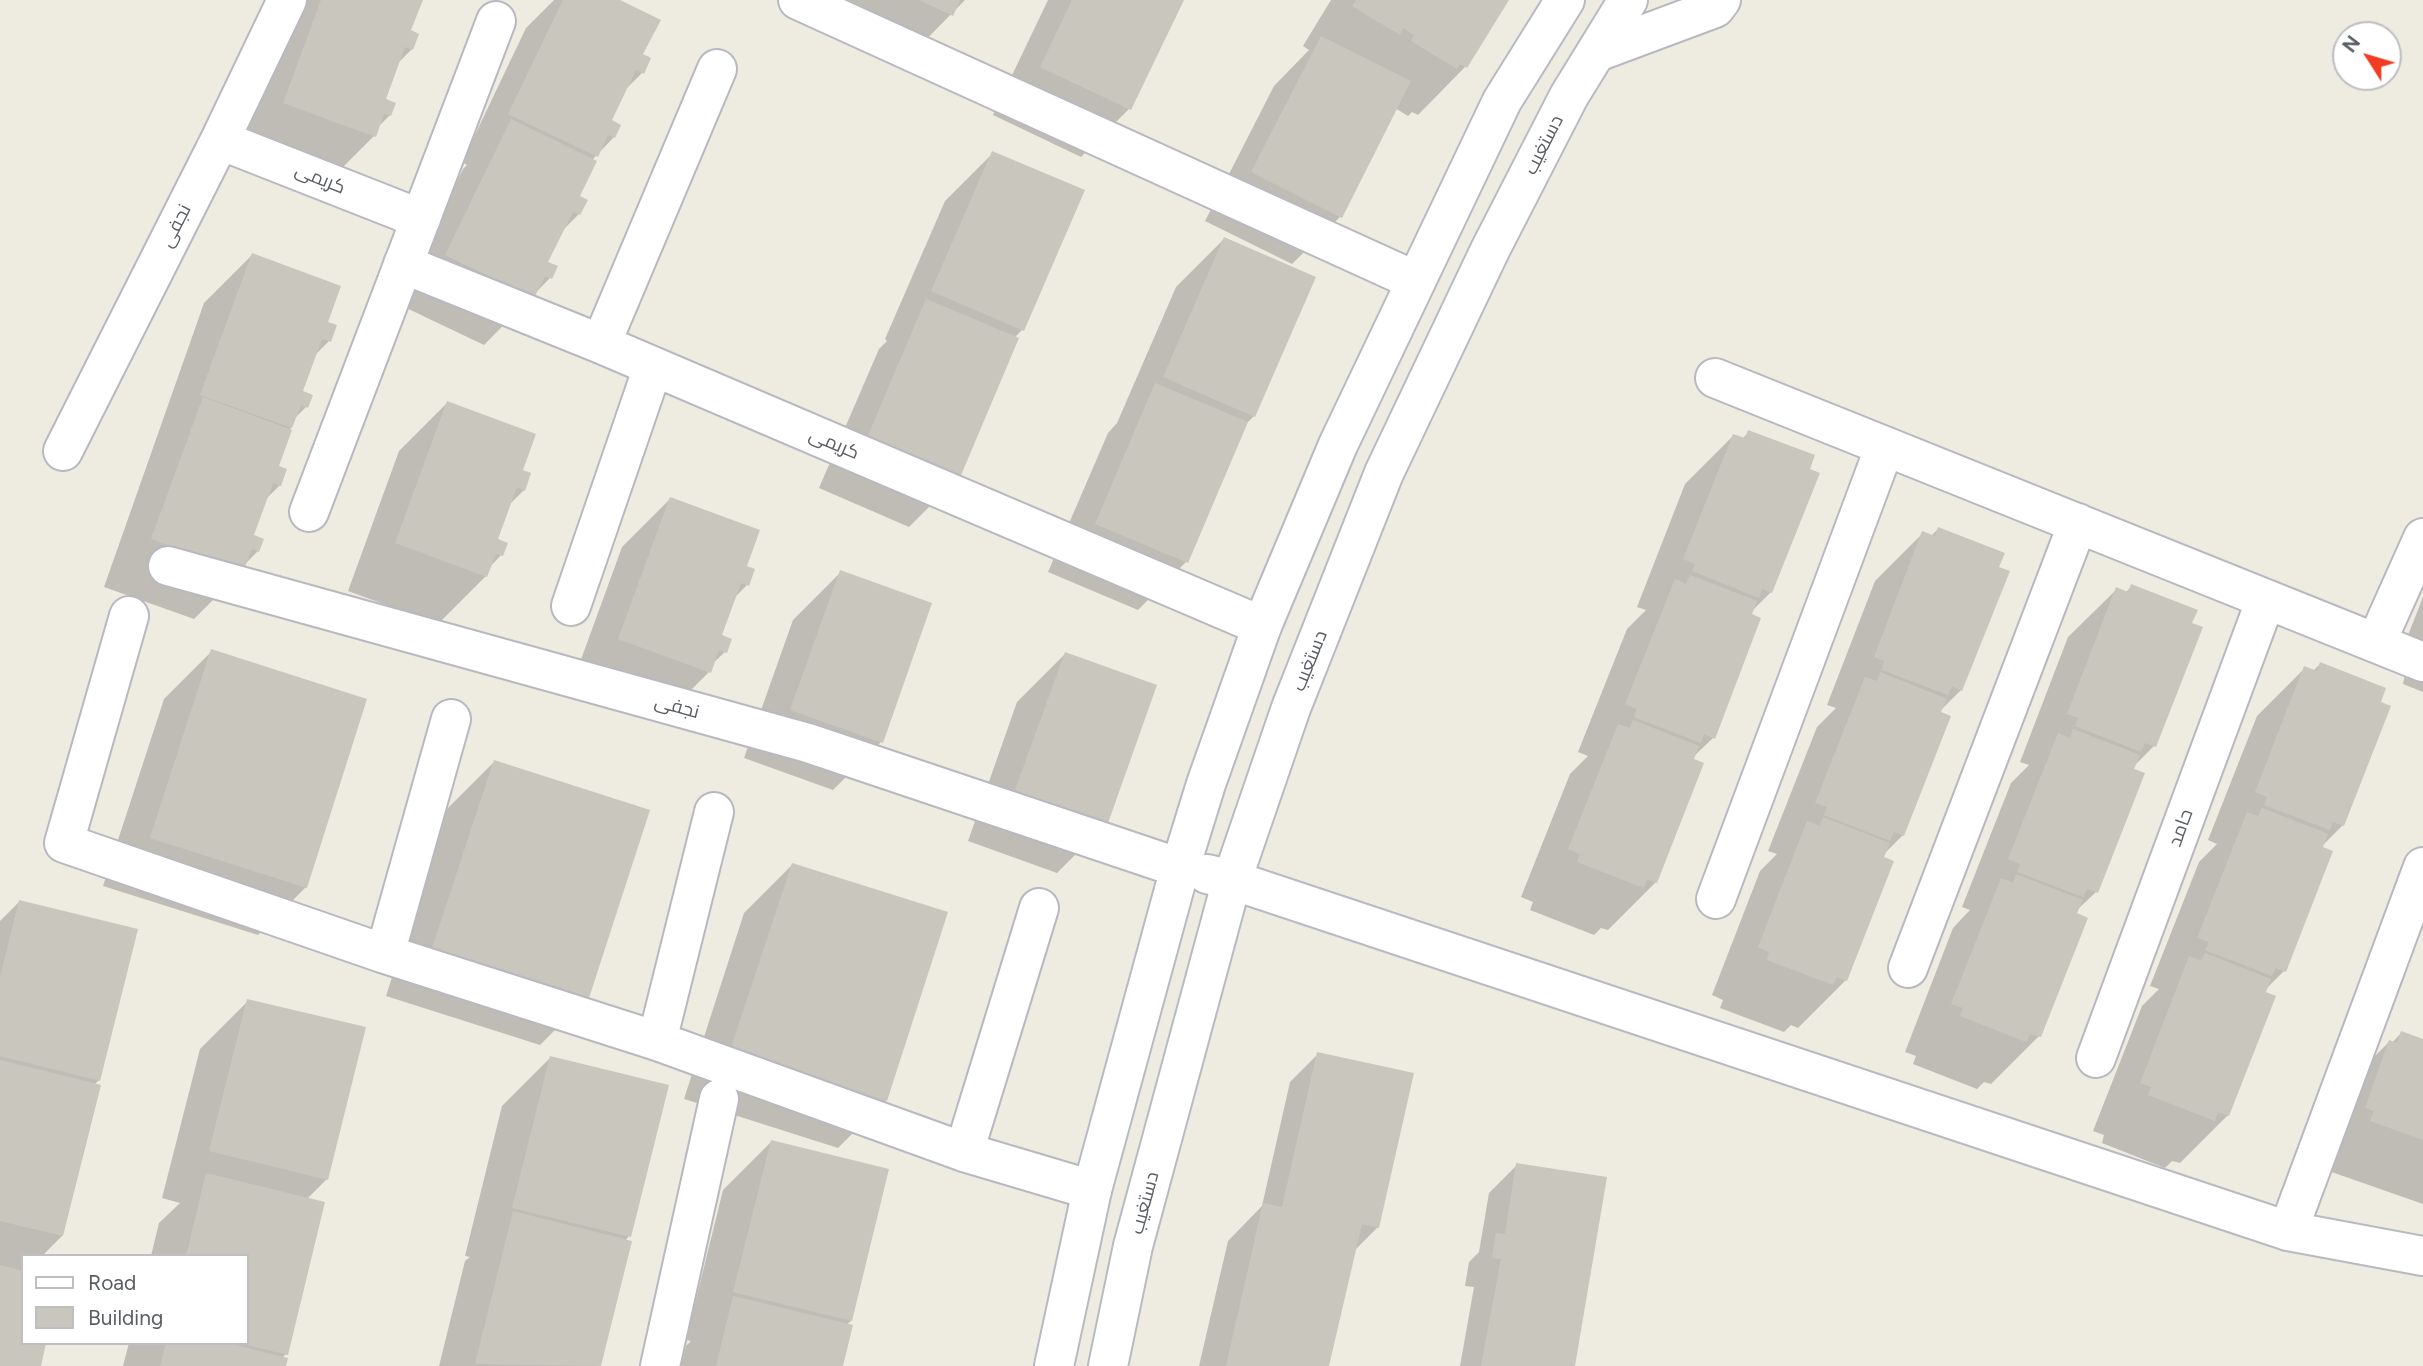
<!DOCTYPE html>
<meta charset="utf-8">
<style>
body{margin:0}
#map{position:relative;width:2423px;height:1366px;overflow:hidden;background:#eeebe1;font-family:Figtree,sans-serif}
canvas{display:block}
.legend{position:absolute;left:21px;top:1254px;width:228px;height:91px;box-sizing:border-box;background:#fff;border:2px solid #bdbfc1;margin:0;padding:9px 12px;list-style:none;font-size:21px;color:#5a5e63}
.legend li{display:flex;align-items:center;gap:14px;height:35px}
.legend b{width:35px;border:2px solid #bdbfc1}
.north{position:absolute;left:2332px;top:21px;width:70px;height:70px;box-sizing:border-box;background:#fff;border:2px solid #bdbfc1;border-radius:50%;rotate:307deg;font-size:19px;font-weight:700;line-height:28px;text-align:center;color:#5a5e63}
.north::after{content:'';display:block;margin:auto;width:24px;height:32px;background:#f23b23;clip-path:polygon(50% 0,100% 100%,50% 72%,0 100%)}
</style>
<div id="map">
<canvas width="2423" height="1366"></canvas>
<ul class="legend">
<li><b style="height:9px;background:#fff"></b>Road</li>
<li><b style="height:19px;background:#c9c6be"></b>Building</li>
</ul>
<div class="north">N</div>
</div>
<script>
const c = document.querySelector('canvas').getContext('2d');
c.lineJoin = 'round';
function paint(path, color) {
  c.fillStyle = color;
  c.fill(path, 'evenodd');
}
function stroke(path, color, width, dash) {
  c.strokeStyle = color;
  c.lineWidth = width;
  c.lineCap = dash ? 'butt' : 'round';
  c.setLineDash(dash || []);
  c.stroke(path);
}
function drawText(font, color, halo, rows, align = 'center') {
  c.font = font + ' Figtree,Cairo,sans-serif';
  c.lineWidth = 7;
  c.setLineDash([]);
  c.textBaseline = 'middle';
  c.strokeStyle = halo;
  c.fillStyle = color;
  for (const [text, x, y, turn = 0] of rows) {
    c.save();
    c.translate(x, y);
    c.rotate((+turn || 0) * Math.PI / 180);
    c.textAlign = isNaN(turn) ? turn : align;
    if (halo) c.strokeText(text, 0, 0);
    c.fillText(text, 0, 0);
    c.restore();
  }
}
paint(new Path2D(`
 M299,0H421L409,31L412,49L398,63L384,100L390,115L377,128L374,136L326,184L236,151Z
 M554,0H616L641,55L649,59L642,73L623,92L609,121L614,137L592,160L578,197L579,214L560,233L546,263L550,278L484,345L398,304L463,169L467,165L462,162L526,28Z
 M827,0H965L903,63Z
 M1048,0H1182L1129,109L1081,157L993,115Z
 M1331,0H1507L1465,67L1418,115L1412,112L1408,116L1395,108L1340,217L1292,264L1205,221L1274,86L1307,52L1309,50L1303,46Z
 M993,153L1022,330L1014,338L957,479L909,527L819,488L879,349L887,341L885,339L945,201Z
 M1224,239L1254,416L1245,425L1186,562L1138,610L1048,572L1108,433L1117,423L1176,287Z
 M252,255L326,323L329,341L314,356L301,392L306,407L294,419L277,467L280,485L265,500L252,536L258,551L244,565L242,571L194,619L104,587L204,303Z
 M447,403L521,471L524,490L509,505L496,540L501,555L489,568L486,576L438,624L348,591L399,451Z
 M1749,432L1771,592L1751,612L1713,738L1691,759L1656,882L1608,930L1601,928L1594,935L1530,910L1533,902L1521,897L1570,774L1588,756L1578,752L1627,629L1646,610L1637,607L1685,484L1733,436L1742,439Z
 M670,499L745,567L747,585L733,599L719,637L725,652L711,665L709,672L661,720L571,687L622,547Z
 M1938,529L1961,690L1938,713L1903,835L1883,855L1846,980L1798,1028L1791,1025L1784,1032L1720,1008L1723,1000L1712,995L1760,871L1777,854L1768,851L1817,727L1836,708L1827,705L1875,581L1923,533L1931,536Z
 M841,572L881,742L833,790L744,758L793,620Z
 M2132,586L2154,746L2131,769L2096,892L2076,911L2039,1036L1991,1084L1984,1082L1977,1089L1913,1064L1916,1056L1905,1052L1953,928L1970,910L1962,907L2011,783L2029,765L2020,762L2068,637L2116,590L2125,593Z
 M2423,597V692L2403,684L2405,675L2394,671Z
 M212,651L306,887L258,935L103,886L164,699Z
 M1065,654L1105,825L1057,873L968,841L1017,702Z
 M2320,664L2343,825L2320,848L2284,971L2265,990L2228,1115L2180,1163L2172,1161L2165,1168L2102,1143L2104,1135L2093,1131L2142,1006L2159,989L2150,986L2199,862L2217,844L2208,840L2257,716L2305,668L2313,671Z
 M494,762L588,997L540,1045L386,996L446,810Z
 M792,865L886,1100L838,1148L684,1099L744,913Z
 M19,902L99,1080L94,1085L62,1236L42,1256H23V1343L39,1366H0V921Z
 M248,1001L327,1179L306,1200L286,1354L282,1358L284,1366H123L129,1343H247V1256H151L159,1223L180,1203L162,1198L200,1049Z
 M2401,1033L2423,1041V1204L2323,1169L2341,1090L2389,1042L2392,1043Z
 M1318,1054L1378,1227L1354,1251L1328,1366H1199L1228,1241L1262,1206L1290,1082Z
 M550,1058L629,1236L625,1241L630,1242L599,1366H439L465,1261L470,1257L465,1256L502,1106Z
 M771,1142L851,1321L846,1325L841,1366H681L686,1346L691,1341L686,1340L723,1190Z
 M1517,1165L1574,1366H1460L1474,1287L1465,1286L1469,1262L1479,1252L1489,1193Z`), '#0003');
paint(new Path2D(`
 M321,0H423L411,30L419,34L413,50L405,47L386,99L396,103L391,116L384,114L376,137L283,103Z
 M563,0H620L661,20L643,54L651,58L644,74L636,70L612,120L621,125L615,138L608,135L598,157L508,114Z
 M919,0H960L953,16Z
 M1072,0H1184L1131,110L1040,67Z
 M1356,0H1509L1467,68L1460,64L1457,69L1411,41L1414,35L1403,28L1400,35L1352,6Z
 M1321,36L1411,81L1342,218L1251,172Z
 M511,119L597,161L580,196L588,200L580,215L573,212L548,262L558,266L552,279L545,276L534,298L445,255Z
 M992,151L1085,190L1024,331L931,291Z
 M1224,237L1316,277L1255,417L1163,377Z
 M252,253L341,286L328,322L337,325L331,342L322,339L303,391L313,395L308,408L301,405L292,428L200,395Z
 M926,299L1019,338L959,480L866,440Z
 M1155,383L1248,422L1188,563L1095,524Z
 M203,397L292,430L279,466L287,469L281,486L273,483L254,535L264,539L259,552L252,549L243,572L151,539Z
 M447,401L536,434L523,470L531,473L525,491L517,487L498,539L508,543L503,556L496,554L487,577L395,543Z
 M1748,430L1815,455L1810,469L1820,473L1772,593L1762,589L1759,598L1692,571L1695,564L1683,559L1733,434L1745,438Z
 M670,497L760,530L747,566L755,569L749,586L741,583L722,635L732,639L727,653L719,650L711,673L618,639Z
 M1938,527L2005,553L1999,567L2010,571L1962,691L1952,686L1948,695L1882,670L1884,661L1874,657L1922,531L1935,536Z
 M840,570L932,603L883,743L790,710Z
 M1690,575L1757,601L1752,614L1761,618L1715,739L1704,734L1701,743L1634,717L1637,709L1625,704L1675,579L1686,584Z
 M2131,584L2198,610L2192,623L2203,627L2156,747L2145,743L2141,752L2075,726L2078,718L2067,714L2116,587L2128,592Z
 M211,649L367,699L307,888L150,838Z
 M1065,652L1157,685L1107,826L1014,793Z
 M2320,662L2386,688L2381,702L2391,706L2344,826L2333,822L2330,830L2264,805L2267,797L2255,792L2304,666L2317,671Z
 M1880,672L1947,699L1941,712L1951,716L1904,836L1894,832L1890,841L1824,815L1827,807L1815,803L1865,677L1877,681Z
 M1633,720L1699,746L1694,759L1704,763L1657,883L1647,879L1644,888L1577,862L1580,854L1568,849L1618,724L1630,728Z
 M2073,729L2140,755L2134,769L2145,773L2098,893L2087,889L2083,897L2017,872L2020,864L2008,859L2058,733L2070,738Z
 M494,760L650,810L589,998L432,948Z
 M2262,808L2328,834L2323,847L2333,851L2286,972L2275,968L2272,976L2205,950L2209,942L2197,938L2247,812L2258,816Z
 M1823,817L1890,843L1884,857L1894,861L1847,981L1837,977L1833,985L1767,960L1769,952L1758,947L1807,821L1820,826Z
 M792,863L948,912L887,1101L730,1051Z
 M2016,874L2083,900L2077,913L2088,918L2041,1037L2030,1034L2026,1042L1960,1016L1963,1008L1951,1004L2001,878L2013,883Z
 M19,900L138,929L100,1081L0,1056V977Z
 M2205,953L2271,979L2266,992L2276,996L2229,1116L2218,1112L2215,1121L2148,1095L2151,1087L2140,1083L2189,956L2201,961Z
 M247,999L366,1027L328,1180L209,1151Z
 M2401,1031L2423,1039V1140L2370,1121L2374,1111L2365,1108L2389,1040L2397,1043Z
 M1317,1052L1414,1073L1379,1228L1362,1224L1329,1366H1226L1263,1203L1282,1207Z
 M550,1056L669,1085L631,1237L512,1208Z
 M0,1060L101,1085L63,1236L0,1221Z
 M771,1140L889,1169L852,1321L733,1292Z
 M1516,1163L1607,1177L1575,1366H1481L1501,1259L1492,1258L1496,1233L1505,1234Z
 M206,1173L325,1202L288,1355L247,1345V1256H186Z
 M513,1211L632,1241L601,1366L475,1364Z
 M0,1265L23,1271V1343H46L41,1366H0Z
 M733,1296L853,1325L843,1366H716Z
 M166,1343H228L288,1358L286,1366H160Z`), '#c9c6be');
const street = new Path2D(`
 M798,0L1416,281
 M1597,52L1715,8L1721,0
 M220,140L421,219
 M403,264L601,344L1262,626
 M601,344L717,69
 M1715,378L2423,662
 M63,451L220,140L287,0
 M309,512L496,21
 M168,566L808,743L1180,868
 M571,606L653,367
 M129,616L64,843L385,954L657,1041L964,1152L1092,1190
 M2376,643L2423,538
 M1716,899L1885,446
 M385,954L451,719
 M1908,968L2078,523
 M657,1041L714,812
 M2096,1058L2266,599
 M964,1152L1039,908
 M2288,1231L2423,867
 M660,1366L719,1099`);
const secondary = new Path2D(`
 M1207,874L1232,880L2288,1231L2423,1256
 M1054,1366L1092,1190L1180,868L1206,784L1262,626L1338,445L1502,101L1565,0
 M1108,1366L1133,1246L1232,880L1291,708L1384,473L1490,250L1569,96L1628,0`);
stroke(street, '#b7b9bf', 42);
stroke(secondary, '#b7bbc1', 42);
stroke(street, '#fff', 38);
stroke(secondary, '#fff', 38);
drawText('19px', '#5a5e63', '#fff', [
 ["دستغیب",1544,145,-63],
 ["کریمی",320,179,22],
 ["نجفی",176,226,-63],
 ["کریمی",834,444,23],
 ["دستغیب",1310,661,-68],
 ["نجفی",677,707,15],
 ["حامد",2181,828,-70],
 ["دستغیب",1145,1203,-75]
]);
</script>
